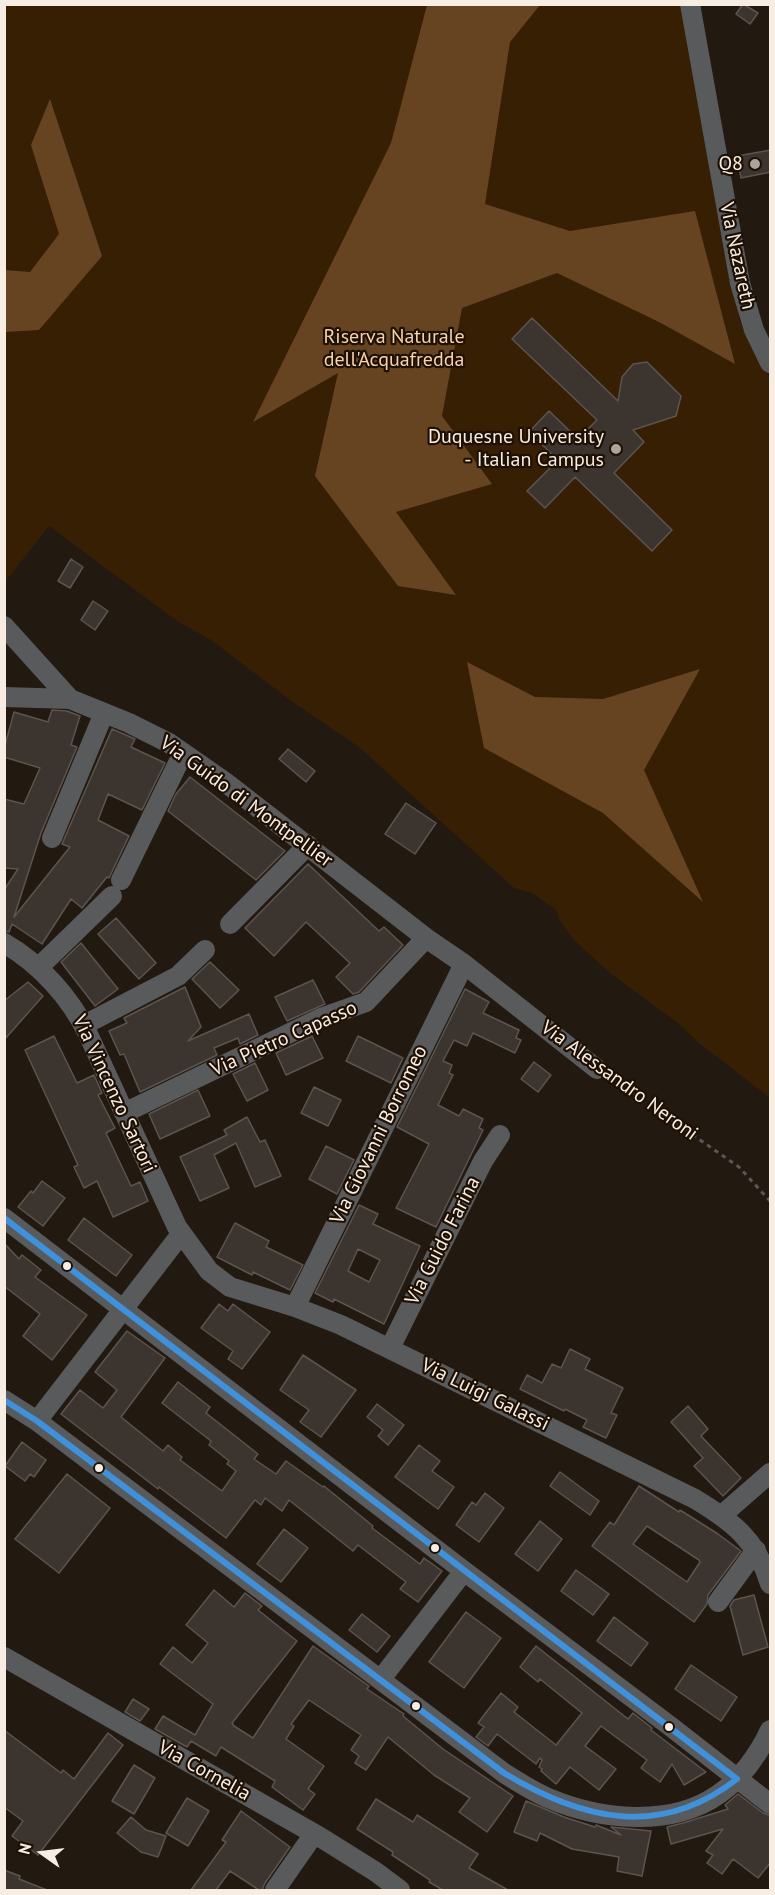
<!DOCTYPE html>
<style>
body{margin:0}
#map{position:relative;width:775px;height:1895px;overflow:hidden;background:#221911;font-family:"PT Sans",sans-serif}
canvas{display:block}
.frame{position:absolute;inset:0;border:6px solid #f7ede3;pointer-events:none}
.north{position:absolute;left:12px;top:1823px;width:60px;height:60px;-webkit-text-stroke:4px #1e1003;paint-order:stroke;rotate:284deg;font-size:16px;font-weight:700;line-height:24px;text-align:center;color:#f7ede3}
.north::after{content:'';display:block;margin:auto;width:21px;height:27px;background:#f7ede3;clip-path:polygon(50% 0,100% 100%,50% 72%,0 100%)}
</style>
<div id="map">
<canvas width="775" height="1895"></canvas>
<div class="frame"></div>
<div class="north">N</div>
</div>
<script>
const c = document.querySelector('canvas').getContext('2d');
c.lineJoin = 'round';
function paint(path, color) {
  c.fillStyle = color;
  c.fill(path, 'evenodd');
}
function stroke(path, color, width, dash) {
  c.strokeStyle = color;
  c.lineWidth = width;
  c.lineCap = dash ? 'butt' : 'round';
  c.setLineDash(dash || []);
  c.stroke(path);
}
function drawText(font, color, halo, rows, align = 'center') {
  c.font = font + ' "PT Sans",sans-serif';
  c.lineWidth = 4.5;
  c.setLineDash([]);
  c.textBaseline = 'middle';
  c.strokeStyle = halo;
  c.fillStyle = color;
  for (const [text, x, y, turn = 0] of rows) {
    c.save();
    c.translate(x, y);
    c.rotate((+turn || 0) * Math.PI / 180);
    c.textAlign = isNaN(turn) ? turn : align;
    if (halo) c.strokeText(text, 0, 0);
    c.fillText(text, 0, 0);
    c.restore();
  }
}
paint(new Path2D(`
 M5,5H685L742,311L739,319L750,345L770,378V1098L699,1043L678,1023L611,974L575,941L560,921L556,910L532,893L514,888L359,747L294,703L211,640L177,621L49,526L5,582Z`), '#371f04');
paint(new Path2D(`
 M427,5H540L510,42L485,204L570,231L695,211L735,364L659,322L557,273L462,308L442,416L492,484L396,512L456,595L398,586L315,476L338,373L253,422L391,143Z
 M50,99L102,256L39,330L5,332V270L30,272L59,234L31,145Z
 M467,662L535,697L603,699L700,669L644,770L703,902L603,813L484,748Z`), '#664421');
const building = new Path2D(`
 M743,4L758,13L750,24L736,14Z
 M771,150V172L741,178L737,156Z
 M532,318L618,401L622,377L633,364L647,362L681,396L676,416L633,430L644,442L614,473L672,530L652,551L575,477L545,508L527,491L558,460L529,432L549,411L578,439L597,420L512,339Z
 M71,559L83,567L70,588L58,581Z
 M93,601L108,611L95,630L81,620Z
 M52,710L67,711L80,716L71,745L77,747L41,833L14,917L70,847L62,844L112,729L135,739L131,747L165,763L142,810L108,794L98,820L129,836L109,878L107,877L82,908L71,899L42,944L12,924L9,932L4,931V890L18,869L4,868V799L24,804L40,768L4,757V749L14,712L48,722Z
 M288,749L315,771L306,782L279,759Z
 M190,777L285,851L256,880L168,811L176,794Z
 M406,803L436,823L415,854L385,834Z
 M308,864L379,931L384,927L403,945L359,992L353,994L336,977L350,963L306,922L274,956L245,928Z
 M116,918L156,963L139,979L98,934Z
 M81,943L118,989L95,1006L61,962Z
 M210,962L239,990L220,1008L192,979Z
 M313,980L325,1004L287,1021L275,997Z
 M28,982L43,996L4,1040V1001Z
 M185,987L201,1027L188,1041L249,1014L258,1035L240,1044L238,1038L214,1048L217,1055L140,1092L124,1054L120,1055L109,1031L127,1023L124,1018Z
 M465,989L489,1002L483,1013L519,1030L516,1038L521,1040L515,1053L473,1033L467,1046L454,1040L443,1061L452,1065L449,1073L453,1075L438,1105L459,1116L463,1109L483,1119L479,1128L483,1130L436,1227L396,1208L429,1144L397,1127Z
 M54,1036L77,1083L94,1075L102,1093L98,1095L115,1128L106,1133L131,1186L140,1182L148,1201L113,1217L97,1181L84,1188L74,1167L78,1165L25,1050Z
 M312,1036L323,1058L286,1075L276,1053Z
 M358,1036L403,1058L391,1083L346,1061Z
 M534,1062L551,1075L538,1092L521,1079Z
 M255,1063L268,1090L247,1101L233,1074Z
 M314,1087L341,1100L328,1126L301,1113Z
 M198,1090L210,1116L160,1139L149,1114Z
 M247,1117L260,1142L265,1140L281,1176L255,1187L236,1143L214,1155L229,1188L200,1201L180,1157L227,1135L224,1130Z
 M326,1146L354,1160L337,1194L309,1179Z
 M42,1181L65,1198L43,1226L18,1207L31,1191L33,1193Z
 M359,1205L378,1214L373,1224L420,1246L384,1324L334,1299L333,1302L315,1293ZM358,1249L380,1260L369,1282L348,1271Z
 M84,1218L132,1255L116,1276L68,1240Z
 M235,1223L269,1241L266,1247L303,1265L290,1290L253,1272L252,1275L217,1257Z
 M4,1243L19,1259L22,1255L41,1270L35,1277L87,1315L52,1360L23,1336L40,1314L4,1286Z
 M219,1304L228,1311L233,1304L270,1332L242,1369L228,1359L233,1351L201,1328Z
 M127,1331L165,1358L121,1417L163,1451L168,1445L182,1457L180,1460L222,1491L236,1471L227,1464L229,1461L209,1445L211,1441L162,1403L178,1382L210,1407L206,1413L258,1454L254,1459L276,1474L286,1461L323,1487L324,1486L373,1526L372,1528L420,1564L424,1558L442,1571L418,1602L400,1589L406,1582L358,1545L353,1551L289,1500L282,1511L265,1498L261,1505L255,1500L226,1538L159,1487L158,1489L61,1414L80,1390L103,1408L117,1390L95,1372Z
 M570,1349L590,1359L585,1369L623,1388L611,1413L617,1415L606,1438L583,1427L587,1420L565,1409L564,1411L520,1389L527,1375L542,1383L552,1364L561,1368Z
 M303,1355L356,1390L321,1437L300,1422L309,1410L280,1390Z
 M377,1404L404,1425L388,1445L378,1436L383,1430L367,1417Z
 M688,1406L708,1429L701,1436L741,1478L723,1496L694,1466L703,1458L671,1422Z
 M22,1442L46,1460L34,1477L30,1474L25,1481L5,1466Z
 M419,1445L440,1461L432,1471L454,1487L438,1509L395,1477Z
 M560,1472L599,1501L590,1515L550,1486Z
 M67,1474L110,1508L59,1573L15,1539Z
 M639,1486L679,1512L680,1510L718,1534L741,1551L708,1595L707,1604L694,1622L592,1546L610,1522L614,1525ZM647,1526L699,1560L700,1562L687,1582L633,1544Z
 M485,1493L504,1508L479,1542L456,1525L472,1502L476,1505Z
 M540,1521L562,1539L538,1571L515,1554Z
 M284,1529L308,1548L281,1582L257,1564Z
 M576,1570L609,1594L593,1615L561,1591Z
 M214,1590L234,1607L245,1593L262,1606L258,1610L297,1641L232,1723L234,1726L253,1738L313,1646L369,1686L367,1689L404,1714L403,1716L443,1749L513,1796L487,1832L459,1812L470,1798L434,1775L388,1737L366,1770L355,1763L359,1756L351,1750L361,1735L309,1700L291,1724L294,1726L286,1739L324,1766L308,1789L315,1794L303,1810L272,1787L275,1781L221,1747L216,1756L191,1741L187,1747L155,1729L163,1716L195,1735L213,1704L160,1664L173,1647L192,1663L208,1643L186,1625Z
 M754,1595L768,1647L743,1655L730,1606L734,1600Z
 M466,1612L501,1638L464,1688L429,1662Z
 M362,1614L390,1636L377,1652L349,1630Z
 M614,1617L648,1643L631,1666L597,1641Z
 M536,1646L628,1719L633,1713L652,1728L651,1730L706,1772L684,1785L672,1764L660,1782L641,1768L647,1760L601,1726L585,1746L616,1769L599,1790L570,1767L556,1784L541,1771L542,1769L539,1767L542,1760L540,1758L536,1764L497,1734L488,1746L476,1737L484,1727L478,1723L501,1693L518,1707L514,1712L556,1745L582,1713L540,1679L538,1682L520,1667Z
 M691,1665L737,1697L721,1721L675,1689Z
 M133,1699L149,1709L140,1721L125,1712Z
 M4,1730L61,1773L63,1770L74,1779L108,1733L123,1745L38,1855L12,1836L23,1821L4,1807Z
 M134,1765L155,1778L134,1814L112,1801Z
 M738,1794L763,1813L771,1816V1862L758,1878L733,1859L722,1874L707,1863L713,1855L706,1851L723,1829L671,1844L667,1827L683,1823L728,1809L725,1805Z
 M187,1798L209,1811L188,1846L166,1833Z
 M376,1799L413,1822L417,1815L478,1854L469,1868L508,1890H443L429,1882L430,1880L392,1855L393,1852L357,1829Z
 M526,1801L564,1817L595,1827L596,1825L621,1835L611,1827L651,1831L642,1876L617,1871L619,1857L572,1849L540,1833L537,1841L514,1832Z
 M241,1811L290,1847L265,1883L262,1890H259L230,1871L216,1890H191L226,1842L222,1840Z
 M131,1817L146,1830L166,1836L158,1857L141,1852L117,1833Z
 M4,1870L20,1876L19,1879L47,1890H4Z`);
paint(building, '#3c342e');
stroke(building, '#5c544e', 1.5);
stroke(new Path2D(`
 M611,1078L739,1167L770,1201`), '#595856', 3, [4.5, 4.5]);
stroke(new Path2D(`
 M690,4L740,283L754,330L770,363
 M4,626L70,699
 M4,697L70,699L129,723L169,743L225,782L426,938L464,964L597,1069
 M52,838L104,713
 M121,880L183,753
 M230,924L308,845
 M4,943C40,964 70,997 88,1034L177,1227L209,1271L230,1287L295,1307L341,1325L695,1499C733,1522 757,1540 770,1584
 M38,968L112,896
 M84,1025L178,976L205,950
 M124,1113L321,1018L366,1002L426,938
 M4,1218L464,1571L670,1726L770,1804
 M295,1307L464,964
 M390,1348L483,1161L500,1135
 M4,1400L37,1421L504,1773C518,1782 532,1791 548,1798C600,1820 671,1828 719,1794C741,1779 759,1754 770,1730
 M37,1421L181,1234
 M722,1515L770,1473
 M718,1602L756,1550
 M4,1657L320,1837L376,1872L400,1890
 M381,1679L464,1571
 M275,1890L314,1834`), '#585a5b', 20);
stroke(new Path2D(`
 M4,1218L737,1779C660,1839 582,1820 504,1773L37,1421L4,1400`), '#4091dc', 6);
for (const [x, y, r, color] of [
 [755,164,6,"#aca39a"],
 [616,449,6,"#aca39a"],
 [67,1266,5,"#f7ede3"],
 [99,1468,5,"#f7ede3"],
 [435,1548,5,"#f7ede3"],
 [416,1706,5,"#f7ede3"],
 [669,1727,5,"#f7ede3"]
]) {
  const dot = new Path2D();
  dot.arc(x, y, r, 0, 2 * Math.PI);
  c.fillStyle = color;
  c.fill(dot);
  stroke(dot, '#1e1003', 2);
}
drawText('20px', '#f7ede3', '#1e1003', [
 ["Q8",743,164],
 ["Duquesne University",604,437],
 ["- Italian Campus",604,460]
], 'right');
drawText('20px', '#f7ede3', '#1e1003', [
 ["Via Nazareth",737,256,78],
 ["Via Guido di Montpellier",246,802,36],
 ["Via Pietro Capasso",284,1039,-24],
 ["Via Alessandro Neroni",619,1081,36],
 ["Via Vincenzo Sartori",114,1094,65],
 ["Via Giovanni Borromeo",379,1135,-64],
 ["Via Guido Farina",443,1241,-63],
 ["Via Luigi Galassi",485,1395,26],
 ["Via Cornelia",204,1771,29]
]);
drawText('20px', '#f8d2af', '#1e1003', [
 ["Riserva Naturale",394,337],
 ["dell'Acquafredda",394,360]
]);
</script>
